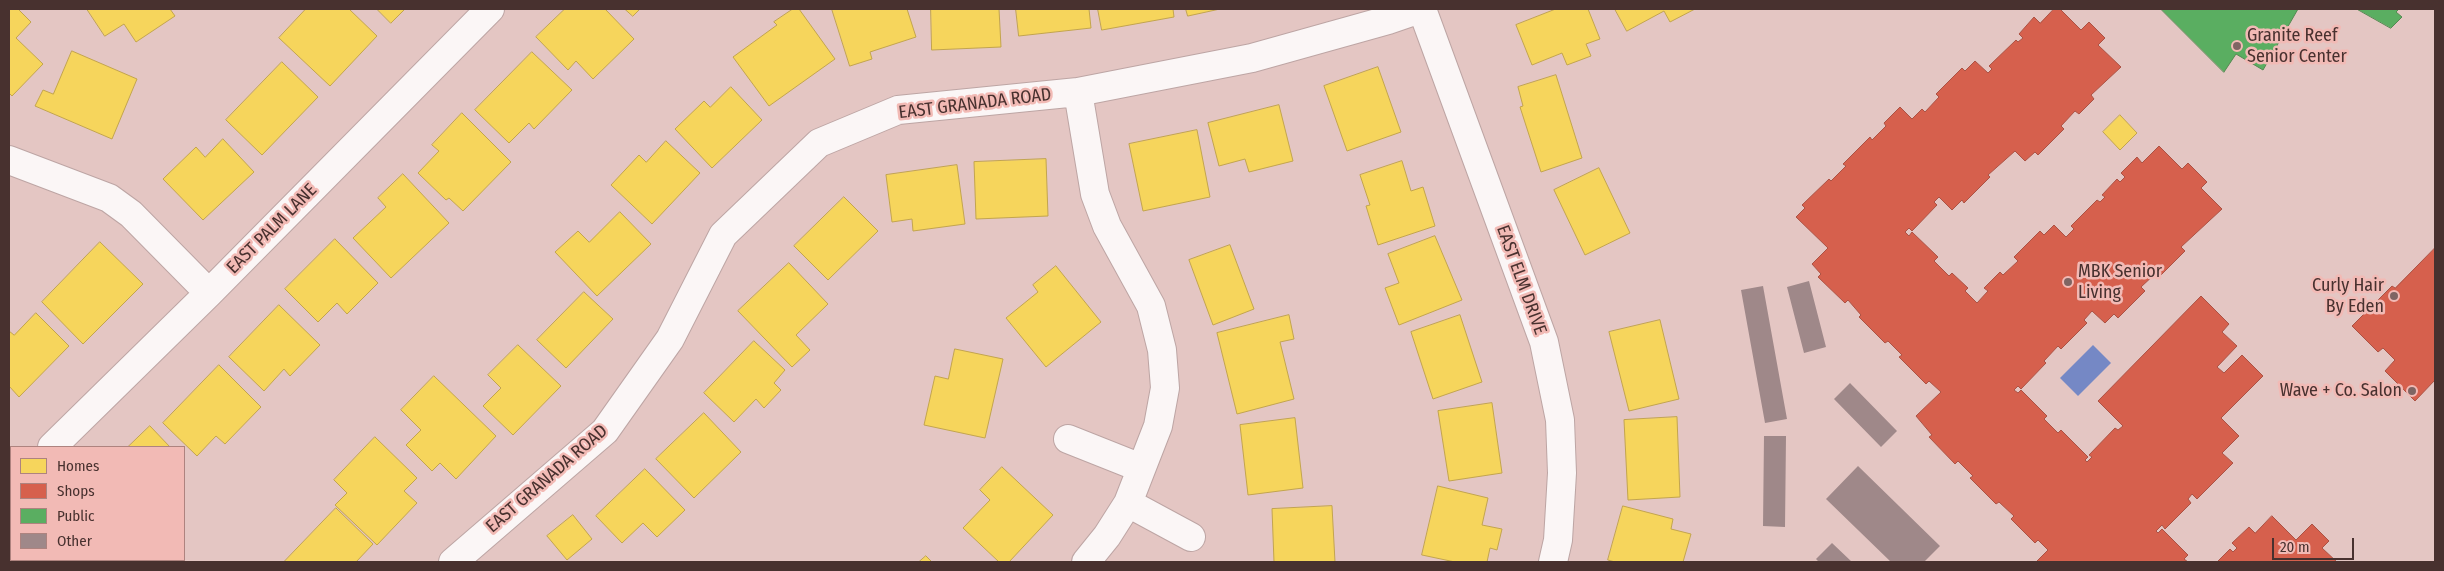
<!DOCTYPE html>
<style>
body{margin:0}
#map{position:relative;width:2444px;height:571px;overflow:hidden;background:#e4c6c3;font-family:"Fira Sans Condensed",sans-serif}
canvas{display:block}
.frame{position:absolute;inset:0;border:10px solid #48312f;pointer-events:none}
.legend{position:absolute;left:10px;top:446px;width:175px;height:115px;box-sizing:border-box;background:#f2bab5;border:1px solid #ae837f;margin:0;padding:6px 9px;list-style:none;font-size:15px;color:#48312f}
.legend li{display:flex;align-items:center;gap:10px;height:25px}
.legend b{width:25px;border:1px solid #ae837f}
.scale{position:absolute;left:2272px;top:538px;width:82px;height:22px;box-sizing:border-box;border:2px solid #48312f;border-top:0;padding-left:6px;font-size:15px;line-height:18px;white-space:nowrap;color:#48312f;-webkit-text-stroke:4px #f2bab5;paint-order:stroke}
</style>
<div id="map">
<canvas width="2444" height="571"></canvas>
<div class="frame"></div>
<ul class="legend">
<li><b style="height:14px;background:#f6d55c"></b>Homes</li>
<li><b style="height:14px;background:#d6604d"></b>Shops</li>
<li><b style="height:14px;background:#5aae61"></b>Public</li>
<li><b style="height:14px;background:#9f8889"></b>Other</li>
</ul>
<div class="scale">20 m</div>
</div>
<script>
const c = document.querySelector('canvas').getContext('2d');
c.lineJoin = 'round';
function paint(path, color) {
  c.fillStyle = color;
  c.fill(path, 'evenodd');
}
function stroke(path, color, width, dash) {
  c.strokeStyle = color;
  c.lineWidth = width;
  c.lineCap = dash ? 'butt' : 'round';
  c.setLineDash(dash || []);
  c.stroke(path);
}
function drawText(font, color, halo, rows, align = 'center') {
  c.font = font + ' "Fira Sans Condensed",sans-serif';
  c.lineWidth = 5;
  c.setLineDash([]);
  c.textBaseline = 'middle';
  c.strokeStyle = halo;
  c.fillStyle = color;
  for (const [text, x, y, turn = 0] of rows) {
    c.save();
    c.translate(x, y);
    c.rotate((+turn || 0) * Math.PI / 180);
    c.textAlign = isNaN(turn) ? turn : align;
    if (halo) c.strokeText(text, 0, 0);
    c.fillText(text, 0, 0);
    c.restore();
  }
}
paint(new Path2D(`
 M2093,345L2111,363L2078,396L2060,378Z`), '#7588c5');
const homes = new Path2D(`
 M9,9H18L31,22L16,38L43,64L12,96L9,93Z
 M87,9H170L175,16L136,42L124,24L105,36Z
 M306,9H349L377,36L330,86L279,38Z
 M377,9H405L391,23Z
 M565,9H605L634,39L593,79L576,61L568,70L536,37Z
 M625,9H640L633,16Z
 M793,9H799L835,59L769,106L733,57L777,25L774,22Z
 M832,9H907L916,37L870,52L872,59L850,66Z
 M931,9H999L1001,47L932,50Z
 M1016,9H1089L1091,28L1019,36Z
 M1098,9H1173L1174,17L1102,30Z
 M1186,9H1220L1188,16Z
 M1556,9H1588L1600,39L1586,44L1591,56L1567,65L1562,53L1532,65L1516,25Z
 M1615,9H1695L1670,22L1664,11L1627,31Z
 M72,51L137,79L112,139L35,106L43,90L53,94Z
 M532,52L572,90L534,129L529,123L509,143L475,110Z
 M282,62L318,97L262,155L226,120Z
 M1378,67L1401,132L1347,151L1324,86Z
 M1556,75L1582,158L1541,172L1520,107L1523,106L1518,87Z
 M731,87L762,120L712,168L675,129L704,101L710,107Z
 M1279,105L1293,161L1249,172L1245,159L1219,166L1208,123Z
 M462,113L511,162L463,211L449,198L446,200L418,173L439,151L432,145Z
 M2120,115L2137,133L2120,150L2103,132Z
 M1197,130L1210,197L1143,211L1129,144Z
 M223,139L254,172L203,220L163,179L196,147L205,157Z
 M666,141L700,173L652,224L611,185L639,155L646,162Z
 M1046,159L1048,216L976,219L974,162Z
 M1402,161L1411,191L1423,187L1435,226L1378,245L1366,206L1370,205L1360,175Z
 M957,165L965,224L913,231L912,219L892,222L886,175Z
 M1599,168L1630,233L1585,255L1554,190Z
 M403,174L449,223L391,278L353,238L386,207L378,198Z
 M844,197L878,231L828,280L794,246Z
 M620,212L651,244L597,296L555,252L578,231L589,242Z
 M1435,236L1462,300L1399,325L1385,288L1399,283L1388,254Z
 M335,239L378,283L347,314L337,303L318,322L285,289Z
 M100,242L143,284L83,344L42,302Z
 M1230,245L1254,309L1213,325L1189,260Z
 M789,263L828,304L796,335L810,350L792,367L738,311Z
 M1056,266L1101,322L1046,367L1006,318L1038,292L1033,285Z
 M584,292L613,319L566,368L537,340Z
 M279,305L320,345L290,376L284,369L264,391L229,357Z
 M36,313L69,346L19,397L9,386V331L14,335Z
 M1289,315L1294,339L1280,342L1294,399L1237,414L1217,333Z
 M1460,315L1482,382L1433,399L1411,332Z
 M1660,320L1679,399L1629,411L1609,332Z
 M754,341L785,370L774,383L781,390L764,408L756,399L734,422L704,393Z
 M518,345L561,386L513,435L483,406L501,388L488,375Z
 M955,349L1003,359L985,438L924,425L935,376L948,379Z
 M219,365L261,407L225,444L216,436L197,456L163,423Z
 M434,376L496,436L456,479L440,463L432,471L406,445L421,430L401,410Z
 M1492,403L1502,473L1449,481L1438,411Z
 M704,413L741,452L694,498L656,459Z
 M1677,417L1680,497L1628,500L1624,420Z
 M1295,418L1303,488L1248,495L1240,425Z
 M150,426L170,447H128Z
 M375,437L417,478L404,491L417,503L377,545L335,505L347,493L334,480Z
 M1002,467L1053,515L1009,562H999L963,528L990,500L980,490Z
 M645,469L685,510L657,537L643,523L622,543L596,516Z
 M1438,486L1488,498L1482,525L1502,529L1497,550L1490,548L1487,562H1455L1422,555Z
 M1332,506L1335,562H1274L1272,509Z
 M1623,506L1673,519L1671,529L1691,534L1683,562H1615L1608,560Z
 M336,508L373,544L356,562H284Z
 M573,515L592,539L567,560L547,536Z
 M926,556L932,562H919Z
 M23,560H109L106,562H26Z`);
paint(homes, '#f6d55c');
stroke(homes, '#c2a44e', 1);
const shops = new Path2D(`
 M2054,9H2060L2081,30L2089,22L2105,38L2098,45L2121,67L2091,95L2094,99L2079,114L2075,111L2061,126L2064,129L2038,155L2035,152L2025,161L2015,151L1988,175L1990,177L1964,203L1962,200L1952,210L1939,197L1934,202L1937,205L1912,231L1909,228L1905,232L1909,236L1912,232L1938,257L1934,261L1949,276L1952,273L1968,288L1965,291L1977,303L1988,291L1984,288L2000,272L2003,275L2018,261L2014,257L2040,231L2044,235L2054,225L2066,237L2074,229L2071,226L2097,200L2100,202L2105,197L2102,195L2117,179L2120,182L2125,177L2121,173L2137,157L2142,163L2159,146L2182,169L2188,163L2207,182L2201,188L2222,209L2181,247L2185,251L2160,276L2156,273L2141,287L2145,291L2118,318L2114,314L2105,323L2092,311L2084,320L2087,323L2061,349L2058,346L2044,361L2046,363L2021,389L2018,386L2014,390L2018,393L2021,390L2047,416L2044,419L2058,433L2061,430L2088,457L2085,460L2087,462L2092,457L2089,455L2115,428L2118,430L2123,426L2098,401L2201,296L2229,324L2222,332L2237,346L2217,367L2224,373L2242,355L2263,376L2221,418L2239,436L2222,453L2233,463L2197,499L2192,494L2188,499L2191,503L2165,529L2162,525L2156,531L2158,533L2162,529L2188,555L2184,559L2188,562H2036L2048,550L2038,540L2035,543L2011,519L2014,516L1999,502L1996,504L1970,478L1973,476L1958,461L1955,464L1929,437L1932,435L1916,416L1941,392L1929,381L1926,384L1899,357L1902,355L1888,341L1885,343L1859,317L1861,315L1848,300L1845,303L1818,277L1821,274L1812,264L1828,248L1796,217L1805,208L1802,205L1829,179L1831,181L1846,166L1843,164L1870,137L1872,140L1886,126L1884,123L1900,107L1912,119L1922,109L1925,112L1939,97L1936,94L1962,68L1965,71L1975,61L1988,73L1992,69L1989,66L2016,40L2018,42L2023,38L2019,34L2034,17L2040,23Z
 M2435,248V380L2415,401L2385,371L2395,360L2383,348L2378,352L2352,326L2392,286L2395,288Z
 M2272,516L2296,540L2312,524L2329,541L2322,548L2337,562H2217L2230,549L2233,552L2237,548L2232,543L2249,527L2255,533Z`);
paint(shops, '#d6604d');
stroke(shops, '#ab5244', 1);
const public = new Path2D(`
 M2161,9H2298L2263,70L2236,54L2224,72Z
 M2357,9H2399L2396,12L2402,17L2391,28Z`);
paint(public, '#5aae61');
stroke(public, '#558852', 1);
paint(new Path2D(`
 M1809,281L1826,347L1804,353L1787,287Z
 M1763,286L1787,419L1765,423L1741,290Z
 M1850,383L1897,431L1881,447L1834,399Z
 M1764,436H1786L1785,527L1763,526Z
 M1858,466L1940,546L1924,562H1891L1826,499Z
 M1832,543L1852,562H1819L1816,559Z`), '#9f8889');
const street = new Path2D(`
 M1422,9L1544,342L1560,420L1562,473L1558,540L1553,562
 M1078,92L1095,194L1107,226L1151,306L1162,350L1165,388L1158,426L1128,503L1107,536L1086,562
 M9,160L109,198L131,214L209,293
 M1068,439L1141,468
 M52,447L209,293L490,9
 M9,490L11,487
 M1128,503L1191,537
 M453,562L605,431L670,339L723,235L819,143L898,110L1078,92L1252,58L1388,20L1420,9`);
stroke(street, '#bda5a4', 30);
stroke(street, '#fbf6f6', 28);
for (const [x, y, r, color] of [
 [2237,46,5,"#7f6563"],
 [2068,282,5,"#7f6563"],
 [2394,296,5,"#7f6563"],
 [2412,391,5,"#7f6563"]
]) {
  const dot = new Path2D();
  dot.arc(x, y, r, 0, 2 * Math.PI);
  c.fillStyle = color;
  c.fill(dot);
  stroke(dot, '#f2bab5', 2);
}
drawText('18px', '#48312f', '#f2bab5', [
 ["Granite Reef",2247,36],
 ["Senior Center",2247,57],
 ["MBK Senior",2078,272],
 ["Living",2078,293],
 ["Curly Hair",2384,286,"right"],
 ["By Eden",2384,307,"right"],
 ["Wave + Co. Salon",2402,391,"right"]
], 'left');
drawText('18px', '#48312f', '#f2bab5', [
 ["EAST GRANADA ROAD",975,104,-7],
 ["EAST PALM LANE",272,229,-45],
 ["EAST ELM DRIVE",1521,280,70],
 ["EAST GRANADA ROAD",547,479,-41]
]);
</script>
